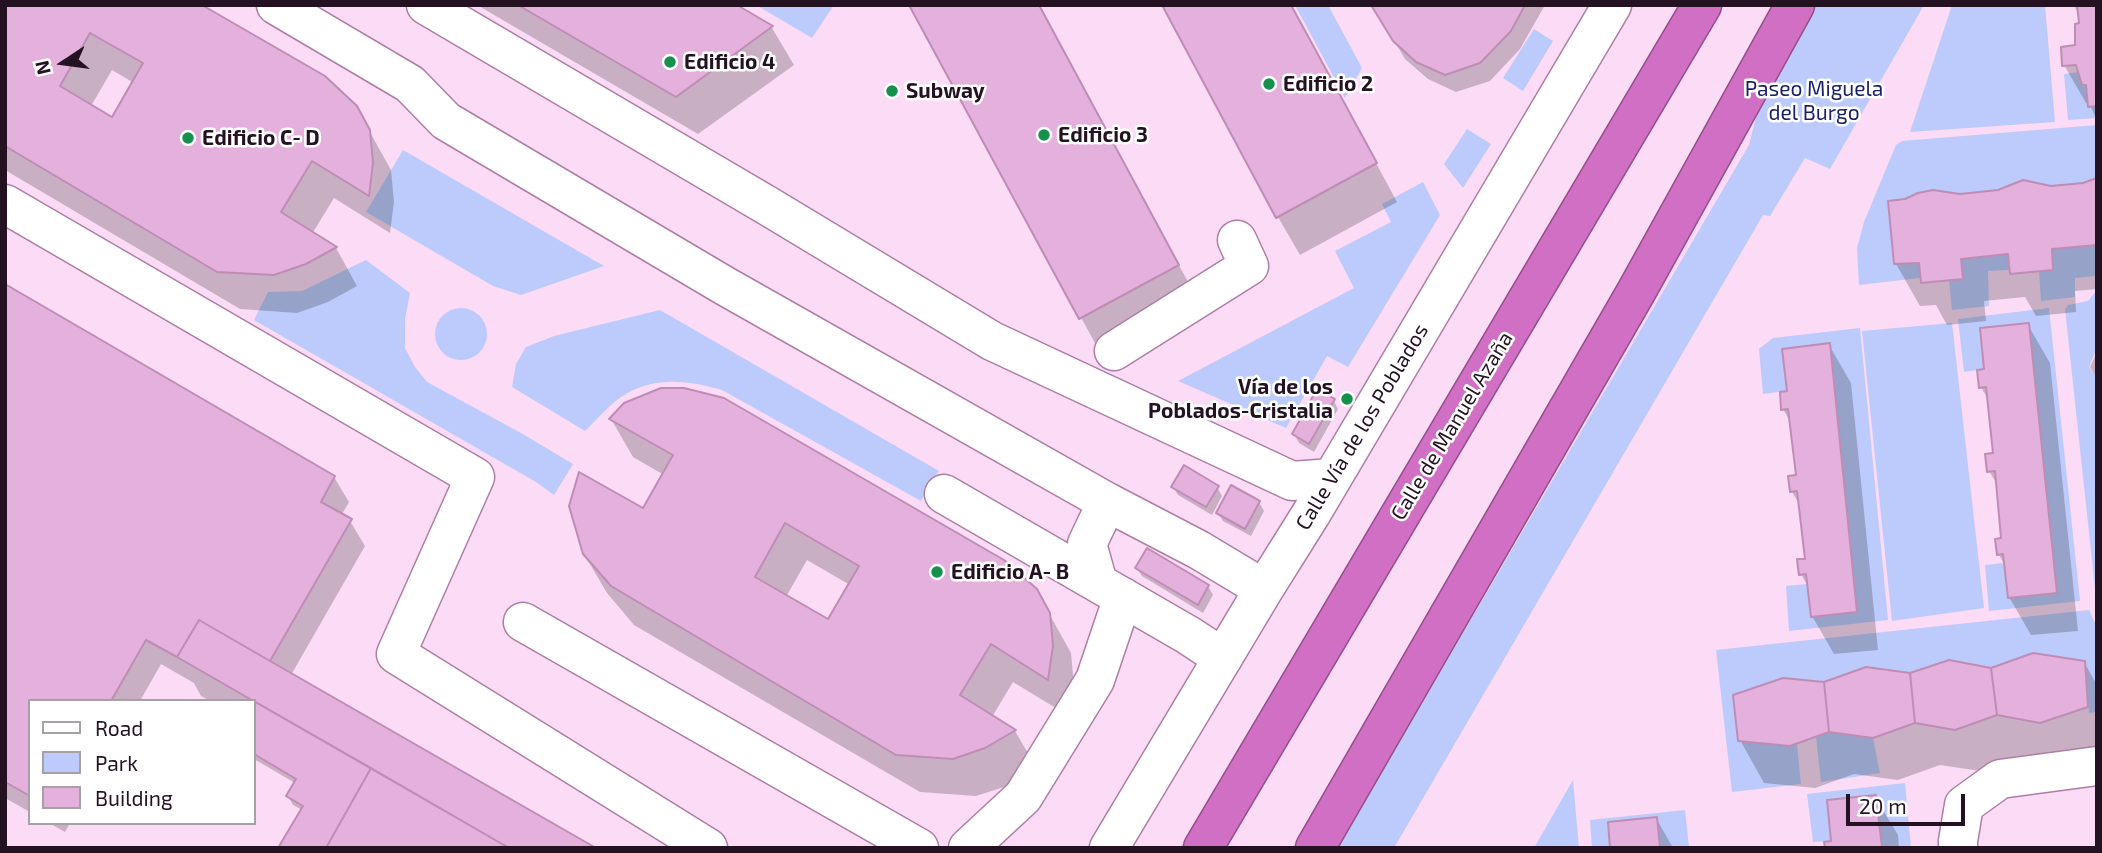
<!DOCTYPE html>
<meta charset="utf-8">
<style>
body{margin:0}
#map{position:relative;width:2102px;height:853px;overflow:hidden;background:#fbdbf5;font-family:"Exo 2",sans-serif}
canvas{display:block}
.frame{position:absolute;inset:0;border:7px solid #241222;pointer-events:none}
.legend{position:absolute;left:28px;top:699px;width:228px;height:126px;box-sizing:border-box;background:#fff;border:2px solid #a7a0a7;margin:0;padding:9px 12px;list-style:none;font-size:21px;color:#241222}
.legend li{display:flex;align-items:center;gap:14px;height:35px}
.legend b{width:35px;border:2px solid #a7a0a7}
.north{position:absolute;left:28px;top:28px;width:70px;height:70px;-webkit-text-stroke:5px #fff;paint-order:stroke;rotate:257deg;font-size:19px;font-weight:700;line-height:28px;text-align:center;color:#241222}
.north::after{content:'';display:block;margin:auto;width:24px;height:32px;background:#241222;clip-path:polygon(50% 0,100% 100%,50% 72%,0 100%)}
.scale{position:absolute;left:1846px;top:794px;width:119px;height:32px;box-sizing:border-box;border:4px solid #241222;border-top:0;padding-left:9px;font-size:21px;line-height:24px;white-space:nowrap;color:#241222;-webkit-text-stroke:5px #fff;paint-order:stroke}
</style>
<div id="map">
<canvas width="2102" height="853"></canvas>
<div class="frame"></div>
<ul class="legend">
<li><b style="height:9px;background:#fff"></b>Road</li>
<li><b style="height:19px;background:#bdcbfc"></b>Park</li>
<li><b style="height:19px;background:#e4b1dc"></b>Building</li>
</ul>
<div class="north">N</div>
<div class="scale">20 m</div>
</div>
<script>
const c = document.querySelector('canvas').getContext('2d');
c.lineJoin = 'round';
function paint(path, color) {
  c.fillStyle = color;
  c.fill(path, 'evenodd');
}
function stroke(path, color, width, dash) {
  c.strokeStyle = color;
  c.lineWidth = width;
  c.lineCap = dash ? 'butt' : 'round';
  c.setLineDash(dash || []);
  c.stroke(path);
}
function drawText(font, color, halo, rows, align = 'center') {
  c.font = font + ' "Exo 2",sans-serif';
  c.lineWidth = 5;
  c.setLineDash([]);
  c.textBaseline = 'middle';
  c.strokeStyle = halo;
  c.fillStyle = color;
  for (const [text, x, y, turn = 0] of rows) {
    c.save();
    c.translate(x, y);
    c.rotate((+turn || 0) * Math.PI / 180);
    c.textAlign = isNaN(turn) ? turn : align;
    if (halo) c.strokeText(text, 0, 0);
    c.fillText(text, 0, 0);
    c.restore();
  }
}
paint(new Path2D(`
 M756,5H834L812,38Z
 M1295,5H1328L1362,68L1345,98Z
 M1815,5H1924L1830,169L1805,158L1770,216L1763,215L1394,848H1337L1749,145L1761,98Z
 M1952,5H2045L2055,122L1910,132Z
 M1534,29L1553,41L1523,91L1503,78Z
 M2079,72L2082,85H2086L2088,107L2097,106V118L2068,120L2064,74Z
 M2097,125V178L2083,183L2051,186L2023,180L1998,190L1960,194L1933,190L1918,193L1905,199L1888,201L1894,264L1919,263L1920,278L1859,285L1857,248L1864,222L1896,145L1902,141Z
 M1467,129L1491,144L1463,188L1444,164Z
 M403,150L604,266L521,295L493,286L366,212Z
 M1423,182L1440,215L1348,367L1327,356L1286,428L1178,381L1354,288L1335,251L1391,222L1382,204Z
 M2097,245V276L2075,278V297L2041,301L2039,271L2052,249Z
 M2008,254L2009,270L1988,271L1989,306L1952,310L1949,280L1961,259Z
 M366,260L410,293L405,319V348L415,367L427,382L521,433L573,464L554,495L536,482L254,320L268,292L302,291Z
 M2097,290V348L2089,367L2097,377L2096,598L2065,309L2068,305L2088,301Z
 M435 334a26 26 0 1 1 52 0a26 26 0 1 1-52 0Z
 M2049,308L2080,601L1989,611L1985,565L2004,563L2008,598L2057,592L2029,324L1984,369L1964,372L1958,319Z
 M660,310L939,471L921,501L722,390C689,381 657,376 626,394C612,401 597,420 585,431L512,387L516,364L526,347L554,336Z
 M1952,323L1984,608L1892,621L1862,331Z
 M1860,328L1888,620L1789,631L1786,586L1807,584L1857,611L1830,343L1782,349L1787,391L1763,394L1759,349L1773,338Z
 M2089,610L2097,627V712L2089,713L2085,661L2033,653L1991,668L1949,660L1910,673L1866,667L1824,682L1783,678L1733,695L1738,740L1790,746L1797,744L1801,784L1732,792L1716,650Z
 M1829,732L1873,738L1880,773L1821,782L1816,737Z
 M1573,780L1579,848H1534Z
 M1905,783L1911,848H1882L1876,796L1831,841L1813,842L1807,794Z
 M1685,810L1689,848H1660L1656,817L1608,822L1610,848H1592L1590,820Z`), '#bdcbfc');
paint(new Path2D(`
 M5,5L356,107L391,170L394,202L390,233L334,198L312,234L336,248L357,286L328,302L297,313L240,309L5,170ZM112,70L134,83L113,119L91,106Z
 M477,5H734L772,28L794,65L698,134Z
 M911,5H1038L1200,304L1102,356Z
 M1291,5L1397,202L1300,255L1278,217Z
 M1373,5H1545L1520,49L1490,81L1456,92L1428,79L1405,59Z
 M2074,5H2097V120L2089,103H2086L2064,65L2076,47L2081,25L2078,13Z
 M2097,180V289L2075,291L2076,312L2036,316L2025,297L1984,301L1986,321L1947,325L1936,305L1920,306L1896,264L1960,196L2084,185Z
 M5,286L334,477L349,502L342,514L350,521L365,546L291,675L593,848L302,810L293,805L288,796L295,783L254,759V701H210L201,696L194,683L161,664L140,701H30V812L5,798Z
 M2028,325L2050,363L2078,631L2031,635L2009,597L2006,567L1999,555L2003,540L1998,486L1989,471L1994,454L1990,403L1981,387L1986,371Z
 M1829,345L1851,383L1878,650L1834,654L1812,616L1810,590L1801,574L1807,560L1801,507L1792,492L1798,476L1792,425L1783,409L1788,393Z
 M2097,352V378L2090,367Z
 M1333,400L1338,409L1314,452L1299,443L1294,434Z
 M611,419L1036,590L1071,653L1074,686L1069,716L1013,682L992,717L1015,731L1037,769L1007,786L976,796L920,792L634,625L607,593L584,554L643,510L664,475L633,457ZM807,560L850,585L829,622L786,597Z
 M1173,487H1217L1222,496L1212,515L1178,495Z
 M1259,502L1264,511L1251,536L1223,521L1218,513Z
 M1137,568L1208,586L1213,595L1203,613L1142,576Z
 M2084,662L2097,685V754L1980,771L1940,765L1898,780L1854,774L1815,788L1764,783L1740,740L1825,684L1910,675Z
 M1875,797L1898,835L1899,848H1826Z
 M1656,818L1673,848H1612Z
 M49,823H70L65,832Z`), '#0003');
const building = new Path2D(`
 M5,5H202L325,76L357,106L370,130L373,163L369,196L312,161L281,212L337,247L306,264L274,275L217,272L5,146ZM90,33L143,63L112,117L60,86Z
 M518,5H737L773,26L676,97Z
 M909,5H1039L1179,265L1079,319Z
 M1162,5H1291L1377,163L1276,218Z
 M1371,5H1525L1511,31L1480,63L1445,75L1416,62L1393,41Z
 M2077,5H2097V106L2088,107L2086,85H2082L2076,65L2062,66L2061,47L2075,45V24L2079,23Z
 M2097,178V245L2052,249L2053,270L2010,274L2008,254L1961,259L1963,279L1921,283L1919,263L1894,264L1888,201L1905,199L1918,193L1933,190L1960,194L1998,190L2023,180L2051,186L2083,183Z
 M5,284L335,476L321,502L352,519L270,661L199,620L177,657L146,640L111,701H30V796L5,782Z
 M2029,323L2057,593L2008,598L2003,554L1997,555L1995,539L2001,538L1995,471L1987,472L1985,454L1993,453L1986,387L1979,388L1977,370L1984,369L1980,328Z
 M1830,343L1857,612L1811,617L1806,574L1799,575L1798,568L1797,559H1805L1797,491L1790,492L1788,476L1796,475L1788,409L1781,410L1780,392L1787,391L1782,349Z
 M661,388H684L724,398L1004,560L1037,589L1050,613L1053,646L1048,680L991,644L960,695L1016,730L985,748L953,759L896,755L611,586L583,554L569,506L579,472L643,508L673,455L609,419L624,403ZM785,523L859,566L828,619L755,577Z
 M1317,389L1335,399L1309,444L1292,434Z
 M1184,465L1219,486L1206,507L1171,487Z
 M1231,485L1260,501L1245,529L1216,513Z
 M1147,548L1209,585L1198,605L1135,568Z
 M199,620L270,661L596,848H509L177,657Z
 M2033,653L2085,661L2088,707L2040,723L1997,715L1991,668Z
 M1949,660L1991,668L1997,715L1955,730L1915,723L1910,673Z
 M1866,667L1910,673L1915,723L1873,738L1829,732L1824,682Z
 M1783,678L1824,682L1829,732L1790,746L1738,741L1733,695Z
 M254,701L371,768L326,848H278L303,806L286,796L296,779L254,754Z
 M371,768L509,848H326Z
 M1876,795L1882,848H1825L1824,842L1831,841L1827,800Z
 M1657,817L1660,848H1610L1608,822Z`);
paint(building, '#e4b1dc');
stroke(building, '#be8cb5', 2);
const minor = new Path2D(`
 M276,5L410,84L446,121L725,286L1107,502L1199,550L1264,589
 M426,5L768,206L992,341L1292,481L1332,478
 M5,204L475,477L396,654L708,848
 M1114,351L1249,266L1237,240
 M944,494L1188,635L1223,658
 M1098,583L1087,544L1107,502
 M523,622L919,848
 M968,848L1023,797L1095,680L1123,597
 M1109,848L1264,589L1311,514L1612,5
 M1958,848V841L1964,805L2000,779L2097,766`);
const highway = new Path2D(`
 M1203,848L1702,5
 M1315,848L1636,292L1795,5`);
stroke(minor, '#ae7ea6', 41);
stroke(highway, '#944e8b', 41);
stroke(minor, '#fff', 38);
stroke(highway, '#d06fc3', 38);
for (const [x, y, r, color] of [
 [670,62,7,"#16904d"],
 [1269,84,7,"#16904d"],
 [892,91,7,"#16904d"],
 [1044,135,7,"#16904d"],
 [188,138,7,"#16904d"],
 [1347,399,7,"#16904d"],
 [937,572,7,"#16904d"]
]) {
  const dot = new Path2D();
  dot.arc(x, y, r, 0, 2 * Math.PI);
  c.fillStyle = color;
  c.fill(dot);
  stroke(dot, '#fff', 2.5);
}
drawText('bold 21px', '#241222', '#fff', [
 ["Edificio 4",684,62],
 ["Edificio 2",1283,84],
 ["Subway",906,91],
 ["Edificio 3",1058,135],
 ["Edificio C- D",202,138],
 ["Vía de los",1333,387,"right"],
 ["Poblados-Cristalia",1333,411,"right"],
 ["Edificio A- B",951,572]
], 'left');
drawText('21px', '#191f65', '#fff', [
 ["Paseo Miguela",1814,89],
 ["del Burgo",1814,113]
]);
drawText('21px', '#241222', '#fff', [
 ["Calle de Manuel Azaña",1452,426,-59],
 ["Calle Vía de los Poblados",1362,427,-59]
]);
</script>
